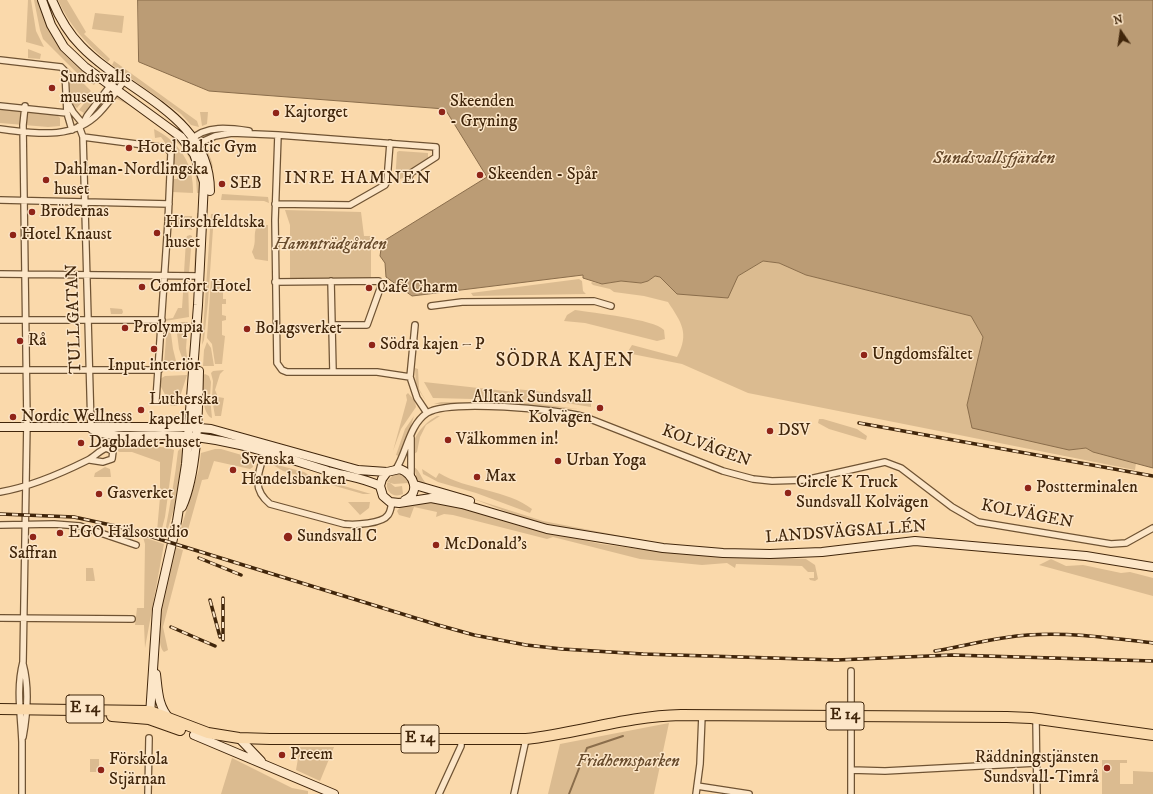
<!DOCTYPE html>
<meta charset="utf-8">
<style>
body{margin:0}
#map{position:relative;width:1153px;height:794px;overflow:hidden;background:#fad9ab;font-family:"IM FELL DW Pica",serif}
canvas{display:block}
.north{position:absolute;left:1101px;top:12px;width:40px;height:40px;-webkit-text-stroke:3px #fce6c8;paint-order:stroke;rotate:347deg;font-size:11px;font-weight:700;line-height:16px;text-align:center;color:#41260b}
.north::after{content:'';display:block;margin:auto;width:14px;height:18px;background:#41260b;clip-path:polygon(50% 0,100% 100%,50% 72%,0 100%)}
</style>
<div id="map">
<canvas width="1153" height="794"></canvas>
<div class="north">N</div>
</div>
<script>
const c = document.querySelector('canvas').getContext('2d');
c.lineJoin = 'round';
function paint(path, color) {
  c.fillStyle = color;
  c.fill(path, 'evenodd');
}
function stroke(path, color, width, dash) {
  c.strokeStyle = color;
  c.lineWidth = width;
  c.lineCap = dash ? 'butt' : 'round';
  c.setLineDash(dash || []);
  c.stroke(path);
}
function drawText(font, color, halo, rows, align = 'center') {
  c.font = font + ' "IM FELL DW Pica",serif';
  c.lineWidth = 3;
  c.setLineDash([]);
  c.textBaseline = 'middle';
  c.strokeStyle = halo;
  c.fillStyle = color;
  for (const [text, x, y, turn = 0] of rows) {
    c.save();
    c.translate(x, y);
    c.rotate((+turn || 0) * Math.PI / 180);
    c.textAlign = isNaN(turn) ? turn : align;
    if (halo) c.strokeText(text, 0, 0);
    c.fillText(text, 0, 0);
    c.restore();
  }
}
paint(new Path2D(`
 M28,0H31L36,31L44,47L26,42Z
 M34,0H39L45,21L98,80L94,85L82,78L43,39L40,30Z
 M58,0H67L86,32L84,34L110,59L108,62C86,44 70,26 58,0Z
 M95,13L124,16L122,33L92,29Z
 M28,49L41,54L40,59L28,58Z
 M114,61L197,121L199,127L191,125L181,114L112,65Z
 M68,68L91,91L77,108C65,97 74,81 66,69Z
 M93,92L99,97L91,108L84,113L79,110Z
 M118,97H120L174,135L195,160L203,193H197L195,167L184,149L161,127L133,107L115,98Z
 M0,108L57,115L60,118V126L48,127L0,123Z
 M200,112H208L207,124L202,126Z
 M154,129C180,142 194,165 193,193L172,192L173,179H177L178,174L173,173V154L161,137L155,138Z
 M205,144L212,162L213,168H211L204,148Z
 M399,151L428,153V158L406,172L408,175L395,182L397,152Z
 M222,194L268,197L269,203L264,201L221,200Z
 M285,210L361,212L364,236H371V278H290V225Z
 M197,213H202L196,270L194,271Z
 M211,214H214L208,302L204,340L202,345Z
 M173,216H192V230L182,228L174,221Z
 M262,225H268V261L255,259L252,252C257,240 253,238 256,228Z
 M190,235L192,236L189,273H184L186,240L187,236Z
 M763,261L779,263L806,275L971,316L983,337L967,405L1069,450L1086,448L1093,452L1136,463L1135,470L748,393L682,364L627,353L632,345L677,357C690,333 681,322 668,302L644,296L614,292L610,289L593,285L591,283L592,282L602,284L621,281L641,283L648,281L655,276L660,277L677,294L738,276Z
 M184,279H188L189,317L165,321L166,319L173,318L178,308H182Z
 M211,279H220L223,283V299H226V304H222V315L226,316V320L222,321V335L225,336L222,364H215L212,344L207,338Z
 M579,279L582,281L583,291L586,294L473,296L471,293Z
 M110,308L122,309L123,312L122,314H111Z
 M575,310C593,313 654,319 664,330L665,339L657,341L585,323L564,321L567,315Z
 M180,322H188L186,348L188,366H185L179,349L176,325Z
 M167,326H170L173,349L178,369H165L164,364Z
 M207,342L211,348L214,366H203L204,350Z
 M415,368L418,369L419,389L426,401L416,386Z
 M224,370L220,374L215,390L218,397L224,398L221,416H215L212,399L213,381L211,373L213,371Z
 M205,374L209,376L211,382L210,397L212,418C202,415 202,386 202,376Z
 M187,375L177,406H171L160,385V379L165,376Z
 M424,382L515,392L516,389L591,397V407L553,401L433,398Z
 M408,393L415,401L416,407L401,429L393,451L407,400L406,395Z
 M441,402L532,403L578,409L523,405L434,404Z
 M414,416L401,457L396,455L405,429Z
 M437,416H440L426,425L420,437L417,452L414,454C409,439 424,423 437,416Z
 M819,419H823L857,429L867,436L866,440L829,429L818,423Z
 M147,440H173L174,442L147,443Z
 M114,445C131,448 160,444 174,450L165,517L161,532L157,531L160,497V462L132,452H119Z
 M180,449L183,450C186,477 174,507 167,532H165C170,505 175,478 178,451Z
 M215,449H221L252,458L253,467L250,469L214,461L208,479L202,480L186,537L179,535L199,469L201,453Z
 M270,463L304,472L310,476L371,494H363L283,471Z
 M105,467L110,469L111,477H94L95,473Z
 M414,467C420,470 421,479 427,484L543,521L663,544L551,525L520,517L479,501L423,485L417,479Z
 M422,469L436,478L439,473C467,490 508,490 532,509L530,513L476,493L438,482L423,474Z
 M399,474L405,477L408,483L394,484L387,482L392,476Z
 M389,482L395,487L402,486L403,494C394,498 386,493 387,483Z
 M431,501L468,509L524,527L601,544L671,553L806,559L815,565L818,579L815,581L810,580L809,578H814V572H808L802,566L736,564L735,568L727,563L702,565L640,559L553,537L547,539L453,515L444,514L436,517L437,512L414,507L410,518L399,515L397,511L402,505Z
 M348,502H370L369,508L360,515Z
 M143,537L164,544L145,648L144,625H135L137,608H144L145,544Z
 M175,547L183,550L163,627L168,650L164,652C151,638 171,566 175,547Z
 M1051,559L1066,566L1083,565L1121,573L1130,572L1153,578V596L1039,565Z
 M86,568H93L95,581H86Z
 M669,723L654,794H548L560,744Z
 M300,747H334L320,781L296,770Z
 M232,758L292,788L308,791V794H221Z
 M90,759H99V769L96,772H90Z
 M1102,760H1127V763H1120V784H1133V771L1153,772V794H1102Z`), '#dbbb90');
const water = new Path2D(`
 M138,0H1153V468L1093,452L1086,448L1069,450L972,428L967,405L983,337L971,316L806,275L779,263L763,261L738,276L728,298L677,294L660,277L655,276L648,281L641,283L621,281L602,284L583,278V275L412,296L386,277L385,263L380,256L382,242L487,177L445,109L209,91L139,62Z`);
paint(water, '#bb9c75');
stroke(water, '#8a6d4b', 1);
stroke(new Path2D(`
 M569,794L587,748L623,736`), '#8a6d4b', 2);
const street = new Path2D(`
 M0,60L61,67L65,71L67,113L72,130
 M67,101L73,112L83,124
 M0,106L67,113
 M83,124L87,116L117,77
 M79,126L83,137L91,428
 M0,129C34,133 72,141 99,113C108,104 116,92 124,81
 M278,135L275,220L277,363L282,370L287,372H377L410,377L417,398L427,413
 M83,137L167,148L171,153L168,222L156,400
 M191,140C206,125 229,128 249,131
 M190,147L215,136L232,133L278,135L436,147V157L411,173L409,177
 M0,200L169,204
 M275,204L350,205L385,185L387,181L390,143
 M0,274L200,276
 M331,281L333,372
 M275,282L379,281L381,286L367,325H332
 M431,306L462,302L594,301L611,306
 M0,320H162
 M0,370H159
 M410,377L415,325
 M411,438V475
 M266,449C260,470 249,487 270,504L344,524C355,525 382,524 388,515C391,511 391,506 392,502
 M396,469C407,452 409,425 427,413C449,399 558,409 585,417L723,471L753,479L772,481L805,480L885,462L901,468L952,507L978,522L1111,544L1126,543L1153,528
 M0,492C30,487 60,474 88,460C94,457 99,451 106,448L113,451L112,459L103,462L90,460
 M0,525L54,524L80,526L136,545
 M0,618L132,619
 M1036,719L1037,794
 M23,737C27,715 29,686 23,664
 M851,770L885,771L1036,763
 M697,786L749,794
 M22,794C22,777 22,759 22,742C21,715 16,689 23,662L27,421L23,125L25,106
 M148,794L149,738
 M439,794L461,746V740
 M514,794L526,739
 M696,794L700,764L702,715
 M851,794V671`);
const secondary = new Path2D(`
 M42,0L51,25L64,47L85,67L181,137L194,154L204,182L198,305L186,464L177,521L157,609L150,715
 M52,0C59,17 68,33 81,46C126,93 210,115 210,191
 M0,427H188L211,429L358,470L387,472L400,469C414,474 421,493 405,500
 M92,429C105,439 146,435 163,435C220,435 274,454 328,471C346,476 364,478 380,486
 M387,472L382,479L380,486L383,496L390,502L399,503L431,498L462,504L547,529L663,548L723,553L770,554L822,552L915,541L1086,556L1153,567
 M415,485L470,501
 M182,507C198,471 198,411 199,371
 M156,674C158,691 158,707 170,719
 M194,735L334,794
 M239,738L261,761`);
const highway = new Path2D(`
 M0,709L150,711L208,733L239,738L270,739H526C578,733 628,716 681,715L1007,717L1031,718L1153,735
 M112,716L149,719L180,730`);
stroke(street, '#6f5333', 8);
stroke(secondary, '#41260b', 10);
stroke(highway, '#41260b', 12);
stroke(street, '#fce6c8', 5.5);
stroke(secondary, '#fce6c8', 8);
stroke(highway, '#fad9ab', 10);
const rail = new Path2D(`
 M859,423L1153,476
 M0,514L74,517L120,527L438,625L474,635L526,645L562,649L643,654L837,660L952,655L1153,661
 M199,558L241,575
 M223,598V640
 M210,600L220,637
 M171,627L215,646
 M935,651C966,646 996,637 1028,635C1070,632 1111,638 1153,643`);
stroke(rail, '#41260b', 3.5);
stroke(rail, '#fce6c8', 2, [6]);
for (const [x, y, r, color] of [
 [52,88,4,"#8f2418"],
 [442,112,4,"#8f2418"],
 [276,113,4,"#8f2418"],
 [129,148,4,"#8f2418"],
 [480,175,4,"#8f2418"],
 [46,180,4,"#8f2418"],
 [222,184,4,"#8f2418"],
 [32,212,4,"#8f2418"],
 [157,233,4,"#8f2418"],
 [13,235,4,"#8f2418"],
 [142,287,4,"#8f2418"],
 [369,288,4,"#8f2418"],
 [125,328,4,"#8f2418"],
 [247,329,4,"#8f2418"],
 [20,341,4,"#8f2418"],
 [372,345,4,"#8f2418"],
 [154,349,4,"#8f2418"],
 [864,355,4,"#8f2418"],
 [600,408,4,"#8f2418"],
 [141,410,4,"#8f2418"],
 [13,417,4,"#8f2418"],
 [770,431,4,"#8f2418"],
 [448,440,4,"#8f2418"],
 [81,443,4,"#8f2418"],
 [558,461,4,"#8f2418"],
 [233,470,4,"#8f2418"],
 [477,477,4,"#8f2418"],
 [1028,488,4,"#8f2418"],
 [788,493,4,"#8f2418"],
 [99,494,4,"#8f2418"],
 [60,533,4,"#8f2418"],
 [33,537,4,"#8f2418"],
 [288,537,5,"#8f2418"],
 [436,545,4,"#8f2418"],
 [282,755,4,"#8f2418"],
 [1107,768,4,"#8f2418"],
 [101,770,4,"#8f2418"]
]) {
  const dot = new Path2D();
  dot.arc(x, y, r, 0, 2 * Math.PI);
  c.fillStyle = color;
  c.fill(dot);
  stroke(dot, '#fce6c8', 1.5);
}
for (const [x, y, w] of [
 [85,709,38],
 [845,716,38],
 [420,739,38]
]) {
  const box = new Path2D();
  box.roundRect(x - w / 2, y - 14, w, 28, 3);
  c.fillStyle = '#fce6c8';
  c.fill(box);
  stroke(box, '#41260b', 1);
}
drawText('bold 16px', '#41260b', null, [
 ["E 14",85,709],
 ["E 14",845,716],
 ["E 14",420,739]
]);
drawText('17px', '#41260b', '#fce6c8', [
 ["Sundsvalls",60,78],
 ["museum",60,98],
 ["Skeenden",450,102],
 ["- Gryning",450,122],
 ["Kajtorget",284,113],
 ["Hotel Baltic Gym",137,148],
 ["Dahlman-Nordlingska",54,170],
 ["huset",54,190],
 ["Skeenden - Spår",488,175],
 ["SEB",230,184],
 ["Brödernas",40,212],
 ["Hirschfeldtska",165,223],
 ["huset",165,243],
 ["Hotel Knaust",21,235],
 ["Comfort Hotel",150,287],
 ["Café Charm",377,288],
 ["Prolympia",133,328],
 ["Bolagsverket",255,329],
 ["Rå",28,341],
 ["Södra kajen – P",380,345],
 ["Ungdomsfältet",872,355],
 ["Input interiör",154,366,"center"],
 ["Alltank Sundsvall",592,398,"right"],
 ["Kolvägen",592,418,"right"],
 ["Lutherska",149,400],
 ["kapellet",149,420],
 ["Nordic Wellness",21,417],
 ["DSV",778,431],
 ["Välkommen in!",456,440],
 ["Dagbladet-huset",89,443],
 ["Svenska",241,460],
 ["Handelsbanken",241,480],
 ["Urban Yoga",566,461],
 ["Max",485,477],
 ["Circle K Truck",796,483],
 ["Sundsvall Kolvägen",796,503],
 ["Postterminalen",1036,488],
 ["Gasverket",107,494],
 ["EGO Hälsostudio",68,533],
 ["Sundsvall C",297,537],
 ["McDonald's",444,545],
 ["Saffran",33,554,"center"],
 ["Preem",290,755],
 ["Räddningstjänsten",1099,758,"right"],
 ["Sundsvall-Timrå",1099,778,"right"],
 ["Förskola",109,760],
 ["Stjärnan",109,780]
], 'left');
drawText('italic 17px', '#684b2c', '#fce6c8', [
 ["Hamnträdgården",330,245],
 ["Fridhemsparken",628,762]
]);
drawText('17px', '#41260b', '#fce6c8', [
 ["TULLGATAN",75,319,-92],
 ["KOLVÄGEN",706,447,20],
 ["KOLVÄGEN",1027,515,11],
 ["LANDSVÄGSALLÉN",846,533,-4]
]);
drawText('italic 18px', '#66492b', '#fce6c8', [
 ["Sundsvallsfjärden",994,159]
]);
c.letterSpacing = '1px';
drawText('18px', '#41260b', '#fce6c8', [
 ["INRE HAMNEN",358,179]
]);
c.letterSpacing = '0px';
c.letterSpacing = '1px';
drawText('19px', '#41260b', '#fce6c8', [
 ["SÖDRA KAJEN",565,362]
]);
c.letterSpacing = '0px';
</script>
